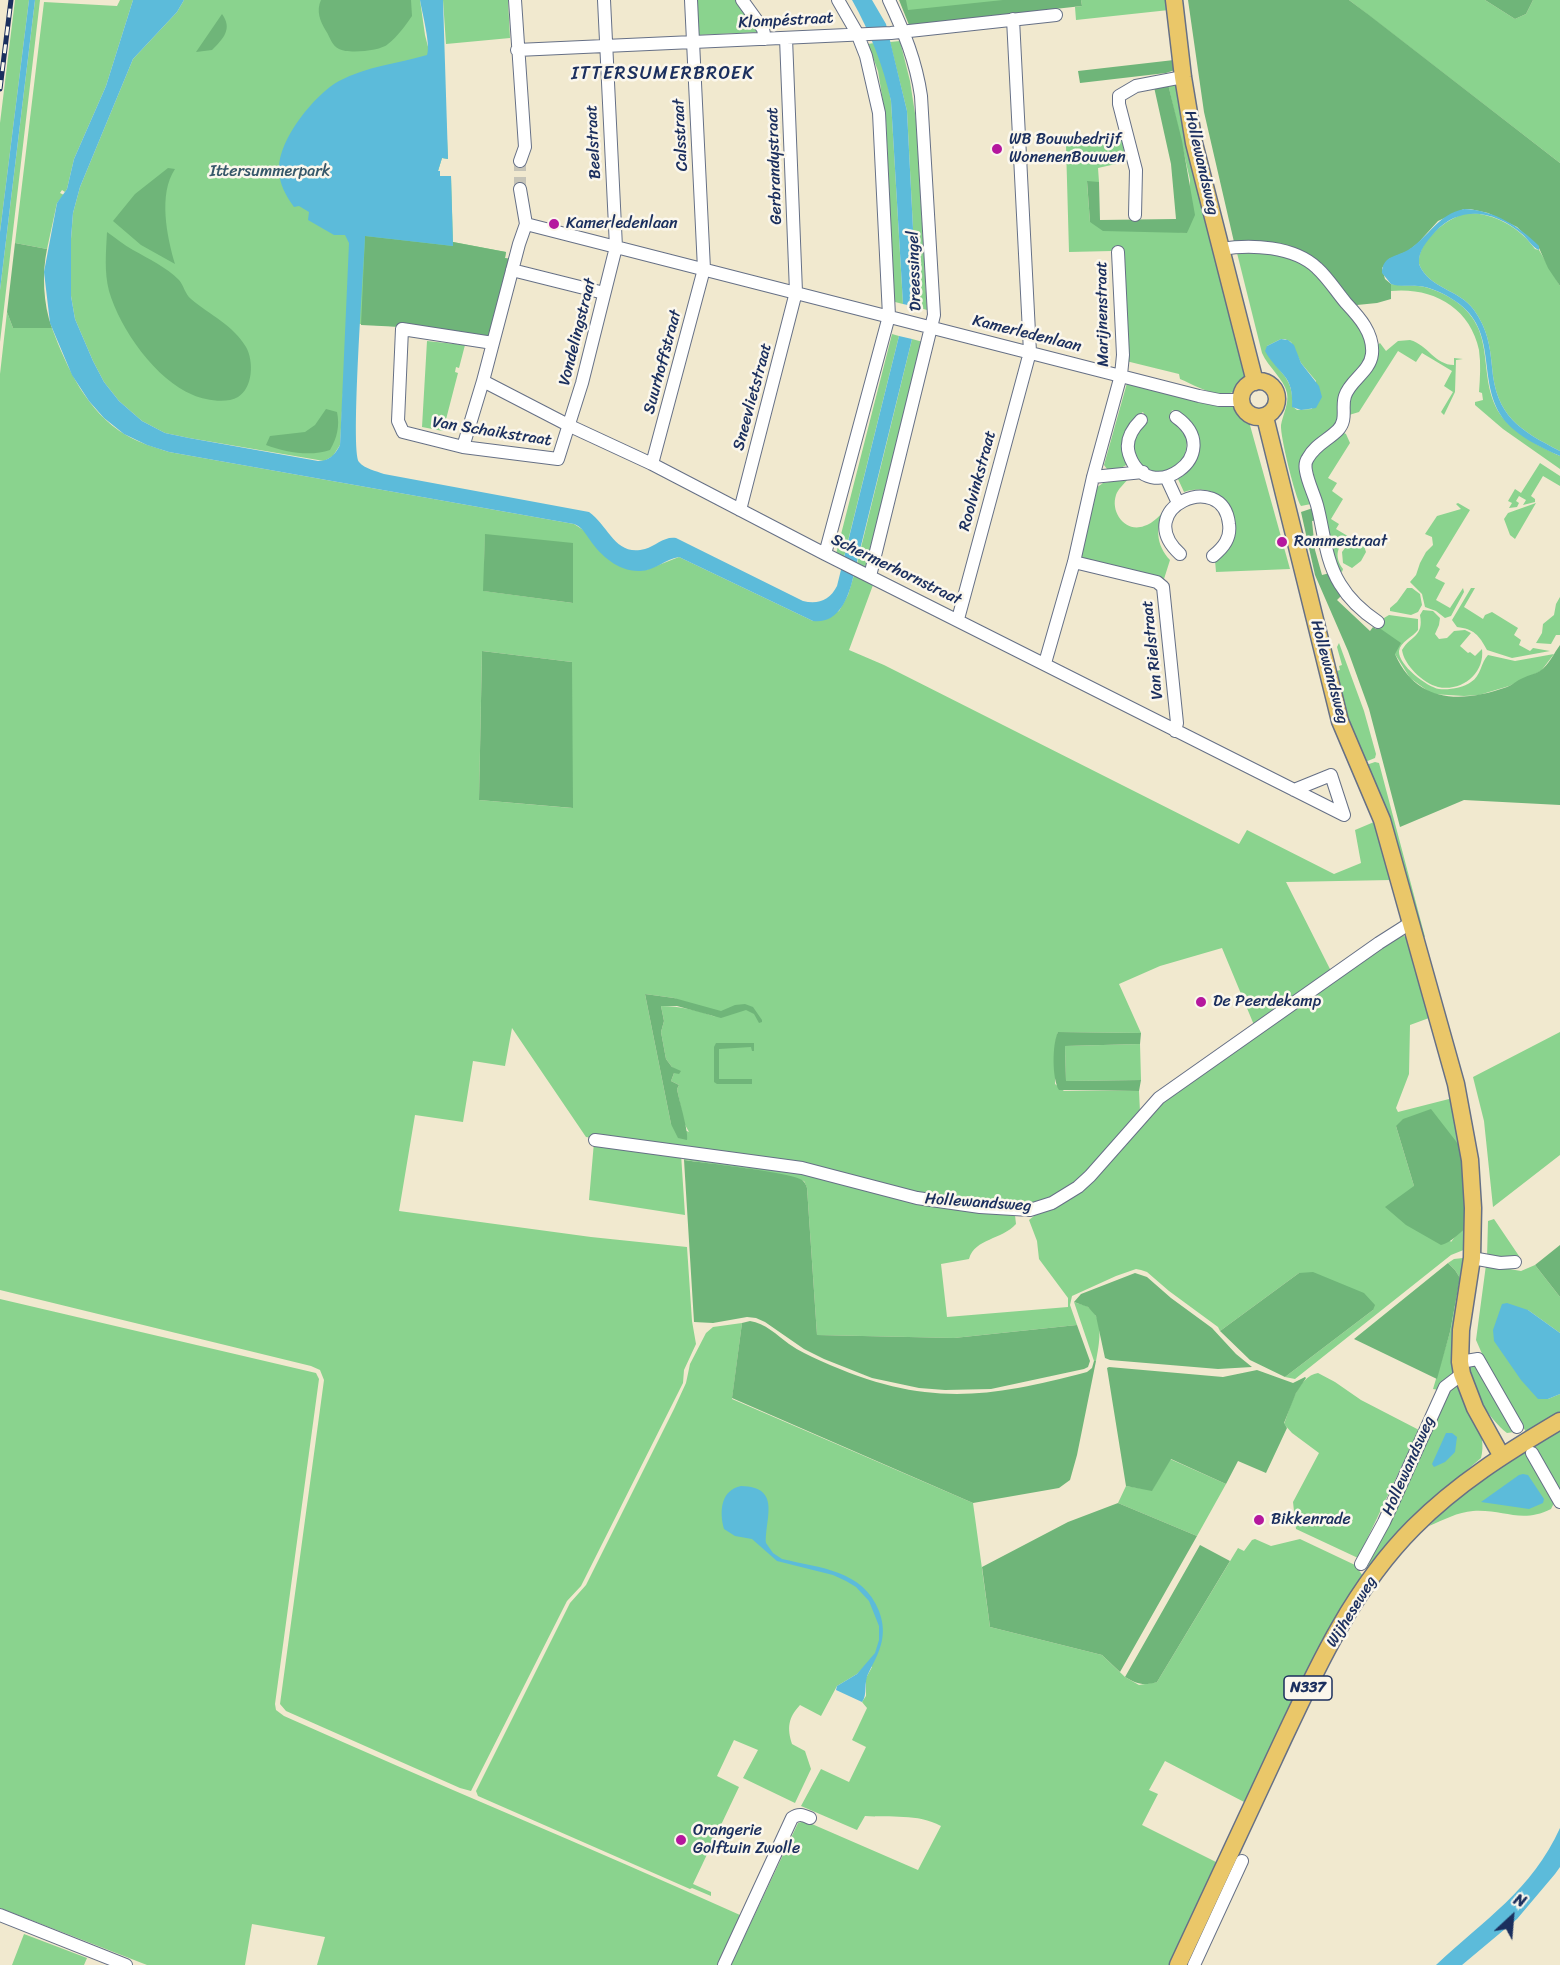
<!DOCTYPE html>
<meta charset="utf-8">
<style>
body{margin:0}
#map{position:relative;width:1560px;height:1965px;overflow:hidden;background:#f1e9cf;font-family:Sriracha,sans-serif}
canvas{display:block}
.north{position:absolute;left:1482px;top:1887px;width:60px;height:60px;-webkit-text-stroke:4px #fbf7ec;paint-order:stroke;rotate:26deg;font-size:16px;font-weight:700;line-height:24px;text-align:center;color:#1b2f5e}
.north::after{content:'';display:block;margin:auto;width:21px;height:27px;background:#1b2f5e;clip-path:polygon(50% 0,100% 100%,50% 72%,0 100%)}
</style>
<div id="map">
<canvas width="1560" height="1965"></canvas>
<div class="north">N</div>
</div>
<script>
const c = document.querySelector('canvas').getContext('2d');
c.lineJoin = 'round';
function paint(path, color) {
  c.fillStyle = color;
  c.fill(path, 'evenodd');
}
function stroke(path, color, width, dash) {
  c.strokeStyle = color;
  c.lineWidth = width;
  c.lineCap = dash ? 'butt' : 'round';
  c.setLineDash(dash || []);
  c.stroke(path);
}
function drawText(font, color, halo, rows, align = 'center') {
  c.font = font + ' Sriracha,sans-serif';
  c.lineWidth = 5;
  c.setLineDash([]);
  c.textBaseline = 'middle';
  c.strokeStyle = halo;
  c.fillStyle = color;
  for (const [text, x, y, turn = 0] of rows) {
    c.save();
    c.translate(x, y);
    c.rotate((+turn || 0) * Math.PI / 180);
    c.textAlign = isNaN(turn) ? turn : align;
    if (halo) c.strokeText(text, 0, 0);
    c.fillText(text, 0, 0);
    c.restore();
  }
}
paint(new Path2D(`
 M15,0H29L0,232V123Z
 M35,0H40L0,342V290Z
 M120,0H133L106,86L74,159L67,189L65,192L62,190L60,193L64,195L57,203L47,249L15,243L44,2L117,6Z
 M184,0H420L425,35L446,118L448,159L442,158L438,171H440V176H451L453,242L506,252L505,258L510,259L402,327L347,323L340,445L333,456L324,461L189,438L165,433L142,421L119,401L104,382L93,361L75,319L71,296V239L73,213L80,187L133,59L177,12Z
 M443,0H508L510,38L446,44Z
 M696,0H736L761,32L698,35Z
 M904,0H1075L910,22Z
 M1081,0H1168L1169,10L1076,20L1075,7L1082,6Z
 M1349,0H1485L1515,19L1526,14L1533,0H1560V163Z
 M900,41L910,81L916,120L927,310L917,307L907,111L890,42Z
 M874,43L885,70L891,101L903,304L895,302L894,295L886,120L878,71L868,44Z
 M1168,84H1177L1244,368V377L1239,389C1220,402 1197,386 1180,379L1179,374L1126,361L1122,247L1111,251L1069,252L1066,145L1124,134L1129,161L1098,168L1099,182H1087L1090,222L1187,233L1190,180Z
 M1466,213C1492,212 1520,227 1535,249L1539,250L1560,286V451C1519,430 1496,416 1492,367C1490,345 1487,328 1474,310C1459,289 1429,289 1419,264C1417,241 1446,219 1466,213Z
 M1267,252L1305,262L1359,321L1369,352L1339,424L1306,454L1311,504L1301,506C1295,497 1280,436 1281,425C1283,414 1289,404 1287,393C1284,379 1268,367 1262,353L1237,253ZM1281,339H1285L1291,342L1301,363L1316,381L1312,409L1297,410L1292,406C1295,373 1273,373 1267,346Z
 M1391,284C1400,286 1409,285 1418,286C1429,287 1443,293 1452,299C1500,329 1475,375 1500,414C1511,431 1542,448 1560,456V469L1503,429L1475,405V402L1483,400L1482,393L1479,392C1480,378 1481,364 1479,350C1470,307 1432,287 1391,291Z
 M7,312L13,328H52C67,368 87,412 126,435C139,443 154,447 169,452L574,524L646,570L679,557L813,621L839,611L848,595L854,575L873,585L849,650L884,665L1239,844L1247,830L1334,874L1361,863L1355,830L1374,822L1384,849L1391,880L1286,882L1331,971L1254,1025L1222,948L1160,966L1119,984L1141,1033L1058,1032L1055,1044V1084L1064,1091H1139L1140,1112L1089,1171L1067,1189L1039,1203L1021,1206L958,1200L867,1183L586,1137L512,1028L505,1066L473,1061L463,1122L415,1115L399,1211L591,1237L687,1247L692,1321L696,1344L684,1370L683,1383L590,1568L581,1586L567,1601L471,1791L460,1788L286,1711L280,1704L324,1380L320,1370L311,1366L0,1290V374ZM485,535L500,537L573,603L484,591ZM482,651L572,662V808L479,800ZM645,994L674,998L716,1017C697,1010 680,1006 661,1006L664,1021L661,1032L666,1059L672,1067L674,1073L671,1081L679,1085L677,1089L684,1123L689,1132L671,1124Z
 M892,334L899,336L844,557L836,554Z
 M912,339L923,342L865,568L857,564Z
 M1410,340C1428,345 1435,365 1454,365V358L1463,359L1456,360L1455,392L1444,415L1441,412L1453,392L1444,386L1452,371L1422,353L1416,362L1398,351L1359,412L1349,415L1347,401L1376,346L1380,343L1386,351L1398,341Z
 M427,341L465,345L459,368L456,367L455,372L458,373L443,431L422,427Z
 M1127,383L1217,406L1234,407L1248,418L1290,569L1216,572L1215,560C1256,535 1230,477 1184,492L1178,479C1207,463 1203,421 1172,410L1169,419C1191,431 1190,446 1180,466L1158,474C1154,472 1148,471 1144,468C1128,455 1133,432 1148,421L1143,412L1140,414L1124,455L1128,464L1119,469H1107L1104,465Z
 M1342,432L1346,434L1350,443L1328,478L1337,483L1332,491L1343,499L1331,519L1339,524L1336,529L1351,538C1336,544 1334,557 1343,569L1342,572L1337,569L1310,460Z
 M1540,463L1560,476V486L1543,476L1531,496L1535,499V502L1523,505L1526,500L1519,496L1516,501L1519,503L1517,507L1509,508L1512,503L1508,501L1515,489L1521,493Z
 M1128,479C1124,484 1118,489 1116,495C1110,513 1126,533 1144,526C1154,523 1160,515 1167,508C1154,526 1156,545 1170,560L1164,579L1079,560L1096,488L1103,483Z
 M1458,503L1470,510L1436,566L1440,569L1435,578L1445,583L1436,600L1450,608L1463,588L1464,592L1451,616L1445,618L1436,611L1425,607L1422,594L1410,582L1416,575L1420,563L1426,552L1433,545L1432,537L1425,534L1437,516L1461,509L1456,504Z
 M1536,503L1515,539L1510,535L1504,519L1508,513Z
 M1356,542L1364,546L1366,552L1361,561L1352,568L1343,563L1342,552L1348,544Z
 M1407,588H1412L1420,594L1422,605L1418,612L1411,615L1390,611V608L1397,602Z
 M1471,588H1475L1464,607L1483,619L1485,615L1492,612L1518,628L1514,635L1521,640L1519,645L1530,651L1533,648L1550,651L1512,658L1487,650C1479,635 1474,629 1457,627L1452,620Z
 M1560,597V635H1556L1551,644L1536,643L1542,633L1543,624L1554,615L1556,604Z
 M1423,610L1433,611L1440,618L1439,625L1435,634L1439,639L1447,638L1454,631L1465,630L1471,633L1460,646L1468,653L1470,652L1475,656L1482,649C1485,674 1461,692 1438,687C1423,683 1404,665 1402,650C1411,635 1424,637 1420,615Z
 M1389,615L1418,619V630C1413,637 1400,642 1399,651C1398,665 1427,687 1439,689C1449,690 1463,688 1471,682C1481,676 1481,662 1488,655L1515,661L1554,654L1541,671L1509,686L1479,695L1464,696L1432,694L1410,678L1378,627L1384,618Z
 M1339,643L1364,711L1376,754L1375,758L1365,762L1350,731L1337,671L1340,670L1339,666L1342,665L1337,647Z
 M1375,762L1379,763L1425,937L1421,936L1366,765Z
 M1401,935L1409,938L1429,1018L1410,1025L1409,1074L1396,1108L1398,1112L1453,1098L1462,1149L1455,1141L1396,1126L1414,1186L1451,1242L1457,1234L1467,1228L1466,1249L1451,1255L1295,1379L1285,1377L1373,1310L1299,1273L1220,1331L1218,1327L1169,1291L1147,1272L1141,1270L1136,1269L1116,1276L1072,1296L1070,1305L1077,1325L954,1338L817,1335L807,1188L804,1181L756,1170L684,1160V1154L797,1169L1015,1215L1016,1224C1002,1240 975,1238 969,1259L941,1264L947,1317L1068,1307V1298L1039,1259L1037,1241L1029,1220L1039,1212L1054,1206L1151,1111Z
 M1560,1032V1155L1493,1207L1484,1121L1473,1077Z
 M1140,1044L1141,1080L1066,1081L1065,1046Z
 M594,1142L681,1154L685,1215L589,1200Z
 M1494,1219L1519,1256L1514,1260L1487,1258L1488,1221Z
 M1463,1258H1465L1457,1370L1439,1390L1433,1389L1450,1332L1460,1278L1455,1270L1448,1263L1454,1259Z
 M1486,1265L1521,1271L1535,1265L1560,1297V1333L1528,1310L1548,1399L1560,1394V1413L1526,1432L1490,1372L1476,1340Z
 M0,1299L316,1373L319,1379L275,1704L276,1710L284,1716C436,1784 589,1847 740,1915L743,1919L722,1965H317L325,1937L252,1924L245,1965H147L0,1908Z
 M1074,1302C1078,1304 1084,1304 1088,1307C1105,1318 1099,1345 1096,1361H1094Z
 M742,1323L732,1399L973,1503L990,1627L1102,1655L1125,1677L1139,1685L1157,1682L1238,1548L1244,1551L1252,1540L1255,1539L1271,1546L1300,1539L1355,1565L1363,1576L1436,1422L1448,1390L1451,1386L1459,1385C1469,1407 1488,1433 1481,1458L1416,1514L1389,1544L1357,1584L1328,1633L1248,1804L1165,1761L1149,1790L1158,1794L1142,1825L1220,1864L1173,1965H731L798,1823L805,1821L918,1870L941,1826C917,1813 891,1818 865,1816L857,1830L801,1806L821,1769L849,1782L866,1747L852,1740L867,1708L862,1702L866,1696V1678L872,1667L868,1664L857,1674L837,1686L821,1716L800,1705C788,1718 787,1728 792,1744L805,1751L811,1769L795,1803L743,1778L758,1750L734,1740L717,1776L739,1787L693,1884L711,1892V1896L692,1888L690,1889L478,1796L476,1791L570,1603L586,1585L674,1409L686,1383L690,1364L706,1333L713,1327Z
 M1477,1365L1514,1432L1507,1433C1491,1421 1467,1386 1469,1366Z
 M1318,1373L1335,1382L1361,1400L1419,1430L1358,1558L1296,1529L1293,1502L1319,1453L1292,1433L1284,1424C1291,1406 1297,1377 1318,1373Z
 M1560,1430V1494L1534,1446Z
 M1525,1451L1555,1501L1551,1509C1521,1524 1504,1509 1473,1511C1458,1512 1443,1520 1429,1526C1457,1495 1490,1473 1525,1451Z
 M1170,1459L1226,1484L1197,1536L1118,1503L1126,1486L1152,1490Z
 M24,1934L87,1958L84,1965H12Z`), '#8ad38e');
paint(new Path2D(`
 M321,0H411L412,16C405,26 398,36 388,44C381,51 348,54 339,49C332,46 330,37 326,31C320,21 316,11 321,0Z
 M899,0H906L908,10L1003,0H1081L1082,6L909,25Z
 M1188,0H1349L1369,15L1560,163V286L1548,268L1539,248L1517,227L1488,213L1470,209H1464L1438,221L1418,243L1408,251L1389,259L1382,268L1385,279L1391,284V299L1377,303L1357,305L1352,303L1317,264L1234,242L1204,112Z
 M1485,0H1533L1526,14L1515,19Z
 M222,14C233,29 223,39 212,50L196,52Z
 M1174,60L1175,70L1166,73L1080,83L1078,71Z
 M1168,84L1182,141L1195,215L1187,233L1103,231L1090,222L1087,181L1099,182L1100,220L1176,219L1171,164L1154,87Z
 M168,168L175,169C158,194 167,237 175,264L141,245L113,221L135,194Z
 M107,232C116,238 124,245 133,250C149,259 166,267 179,280C184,286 185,294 191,299C210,315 233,325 246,347C254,361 253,388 238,397C226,404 205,400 193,395C156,380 120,329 109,291C104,272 106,252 107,232Z
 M365,236L453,246V242L506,252L505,258L510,259L492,331L486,337L402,327L361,325Z
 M15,243L47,249C42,273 43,304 52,328H13L7,312Z
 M326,409L337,412C340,426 337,438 330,450C310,457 285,452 266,445L270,436L305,432L315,425Z
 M1313,508L1319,520L1312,521L1315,550L1322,575L1330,573L1343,594L1337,600L1370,631L1373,627L1376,629L1378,627L1401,643L1395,654C1417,704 1462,703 1507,687C1513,685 1517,680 1523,678C1529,675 1535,674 1540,671C1549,665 1554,653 1560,645V805L1464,800L1400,827L1369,709L1348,651L1315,575L1301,512Z
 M485,534L573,543V603L483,591Z
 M482,651L572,662L573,808L479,800Z
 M645,994L674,998L721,1011L735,1005L745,1004L753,1007L762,1020V1022L759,1023L754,1014L746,1010L721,1018L677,1006H661L664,1021L661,1032L666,1059L672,1067L681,1071L679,1074L674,1073L671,1081L679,1085L677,1089C679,1100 689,1133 687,1140L678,1138L671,1124Z
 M1058,1032L1141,1033L1140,1044L1065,1046L1066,1081L1141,1080L1139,1091L1059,1090C1052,1079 1052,1044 1058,1032Z
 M716,1043H754V1051H752L751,1047L719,1049V1079H752V1084H717L714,1082V1047Z
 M1431,1109L1462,1149L1467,1228C1457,1234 1452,1242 1441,1245L1406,1225L1385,1207L1414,1186L1396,1126L1403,1119Z
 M684,1160C703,1163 791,1172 802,1180C805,1182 806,1185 807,1188L817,1335L954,1338L1077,1325L1090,1361L1088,1367L1084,1369L991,1389L945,1390L919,1388L872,1378L824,1359L804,1349L765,1322L756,1318L747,1317L713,1323L694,1322Z
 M1560,1245V1297L1535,1265Z
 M1448,1263L1455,1270L1460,1278L1450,1332L1437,1379L1354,1339Z
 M1313,1272L1364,1293L1375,1305L1373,1310L1285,1377L1250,1360L1220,1331L1299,1273Z
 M1135,1273L1147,1277L1171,1298L1212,1328L1236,1354L1252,1367L1218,1369L1110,1360L1105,1358L1096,1316L1088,1307L1074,1302L1081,1294Z
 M750,1321C765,1323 777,1335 789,1344C799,1351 810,1356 821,1361C921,1406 983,1400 1087,1372L1092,1368L1094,1361H1096L1077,1455L1070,1480L1059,1488L973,1503L732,1398L742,1323Z
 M1109,1367L1223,1377L1257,1370L1293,1383L1305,1377L1306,1378L1296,1393L1284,1423L1287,1428L1266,1473L1238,1461L1226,1484L1171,1459L1152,1491L1126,1486L1107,1368Z
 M1118,1503L1197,1536L1120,1672L1102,1655L990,1627L982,1567L1068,1522Z
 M1200,1545L1230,1561L1157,1682C1143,1686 1137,1684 1125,1677Z`), '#6fb579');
paint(new Path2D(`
 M29,0H35L0,290V232Z
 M133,0H184L177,12L133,59L80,187L73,213L71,239V296L75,319L93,361L104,382L119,401L142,421L165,433L189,438L318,461C329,461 335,455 340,445L349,243L345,235H334L308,220L309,212L299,206L294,207C286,196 279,184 279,169C278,140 315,94 339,81C367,66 397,64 427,55C431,46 422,12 420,0H443L448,159L442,158L438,171H440V176H451L453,246L365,236C364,265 350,450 359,462C365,469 376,471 384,474L589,512C609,526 615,557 645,549C656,546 664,536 676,538L803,601C818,605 830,600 837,586L899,336L912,339L852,582C847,601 837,624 813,621L679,557C665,559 655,571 640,571C619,572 601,556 590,540C585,533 582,527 574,524L169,452L147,445L124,434L104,418L89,401L72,375L50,323L44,272L57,203L67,189L74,159L106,86Z
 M852,0H872L886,24L907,111L917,307L903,304L891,101C883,65 870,32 852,0Z
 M1464,209C1494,210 1519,226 1539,246V250C1532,247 1528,239 1522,234C1495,211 1461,204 1435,232C1427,241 1418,251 1419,264C1429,289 1459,289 1474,310C1487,328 1490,345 1492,367C1496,416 1519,430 1560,451V456C1540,447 1512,434 1500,414C1477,375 1499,327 1452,299C1443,293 1430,287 1418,286C1409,285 1400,287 1391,284L1382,273C1382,268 1383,264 1387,260C1393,255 1402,254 1408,250C1429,237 1438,214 1464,209Z
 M1281,339L1288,340L1294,345L1301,363L1319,386L1322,397L1316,408L1301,410L1292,407C1294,374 1279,376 1265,351L1267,346Z
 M1507,1303L1528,1310L1560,1333V1394L1548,1399H1538L1521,1380L1494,1341L1493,1330L1502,1304Z
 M1446,1433H1452L1457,1437L1455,1452L1445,1462L1434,1467L1432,1464Z
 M1523,1474L1528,1475L1544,1499L1543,1503L1529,1509L1481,1502L1519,1475Z
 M741,1486C782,1487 765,1518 766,1543L773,1553L782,1559C820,1568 863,1570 879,1611C888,1635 880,1651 869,1672C863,1682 868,1695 862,1702L836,1690L837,1686L857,1674L875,1653L879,1640V1626L869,1601L856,1587L846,1581L833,1575L777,1561L752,1539L735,1536L724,1529C719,1511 721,1490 741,1486Z
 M1560,1828V1867L1555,1874L1517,1919L1462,1965H1436C1484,1920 1532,1890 1560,1828Z`), '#5cbbda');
stroke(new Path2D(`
 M520,189V161`), '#c6c4b8', 12, [12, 6]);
const minor = new Path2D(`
 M515,0L525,147L520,161
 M742,0L763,29L765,39
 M517,50L891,33L1056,15
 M520,189L526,224
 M1135,215L1136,170L1119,104V96L1136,86L1183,77
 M526,224L1199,396L1219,400H1240
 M1221,249C1251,244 1294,246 1317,268C1328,278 1336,291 1346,303C1359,317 1374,333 1372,354C1370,372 1350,380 1345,396C1341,408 1348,419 1338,430C1328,440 1315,445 1308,458C1305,462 1305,466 1306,471C1308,483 1314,494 1317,505C1324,531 1325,560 1340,584C1349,599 1363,612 1378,622
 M512,270L604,293
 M493,343L402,329L398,421L403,432L463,447L558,459L582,383L616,247L604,0
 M483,381L570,426L652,464L825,554L1344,815L1331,775L1294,790
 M1141,420C1132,429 1125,441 1129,454C1147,510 1229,454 1176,417
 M463,447L483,381L519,244L526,224
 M652,464L704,269L691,0
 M1093,477L1143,472
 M1166,477L1178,503
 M740,510L796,292L786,38
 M825,554L889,316L879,113L866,56L857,33L838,0
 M1180,554C1130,508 1223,468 1229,524C1231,538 1224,547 1213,556
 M1074,562L1157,582L1163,587L1177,723L1175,731
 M870,576L934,315L921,96C916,61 904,32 889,0
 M958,619L1030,352L1013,19
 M1045,663L1074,562L1093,477L1121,375L1123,355L1118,252
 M595,1140L802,1168L917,1198L980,1207L1030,1210L1052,1203L1078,1187L1090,1176L1159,1098L1379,943L1412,922
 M1472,1258L1500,1263L1515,1262
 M1460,1362L1478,1359L1517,1427
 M1532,1453L1560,1502
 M1361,1564L1384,1522L1445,1387L1462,1374
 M0,1915L126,1965
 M724,1965L792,1818C799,1813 803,1815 810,1818
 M1194,1965L1242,1861`);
const major = new Path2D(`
 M1174,0L1183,77L1194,143L1255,382
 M1241 399a18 18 0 1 1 36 0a18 18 0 1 1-36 0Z
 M1265,417L1340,721L1382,820L1456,1084L1470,1160L1473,1208L1472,1258L1461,1330L1460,1362L1462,1374L1475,1408L1501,1455
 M1178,1965C1210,1896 1242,1828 1274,1759C1312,1678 1349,1592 1414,1527C1458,1483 1506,1453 1560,1421`);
stroke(minor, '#667086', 14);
stroke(major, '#667086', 19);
stroke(minor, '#fff', 12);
stroke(major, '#eac769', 16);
const rail = new Path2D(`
 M0,89L11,0`);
stroke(rail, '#1b2f5e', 5);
stroke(rail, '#fbf7ec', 3, [9]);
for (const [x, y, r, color] of [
 [997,149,6,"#b5179e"],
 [554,224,6,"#b5179e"],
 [1282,542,6,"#b5179e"],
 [1201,1002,6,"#b5179e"],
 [1259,1520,6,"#b5179e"],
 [681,1840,6,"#b5179e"]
]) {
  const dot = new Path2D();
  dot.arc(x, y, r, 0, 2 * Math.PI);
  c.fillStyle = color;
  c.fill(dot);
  stroke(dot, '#fbf7ec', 2);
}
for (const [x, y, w] of [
 [1308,1688,48]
]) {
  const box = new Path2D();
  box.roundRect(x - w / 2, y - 12, w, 24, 4.5);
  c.fillStyle = '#fbf7ec';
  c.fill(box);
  stroke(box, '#1b2f5e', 1.5);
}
drawText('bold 15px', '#1b2f5e', null, [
 ["N337",1308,1688]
]);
drawText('16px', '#1b2f5e', '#fbf7ec', [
 ["Klompéstraat",786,21,-3],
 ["Calsstraat",681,135,-93],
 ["Beelstraat",594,142,-93],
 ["Hollewandsweg",1201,163,77],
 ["Gerbrandystraat",775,166,-92],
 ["Dreessingel",915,271,-92],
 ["Marijnenstraat",1103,314,-91],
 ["Vondelingstraat",578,332,-76],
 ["Kamerledenlaan",1027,334,14],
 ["Suurhoffstraat",663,362,-75],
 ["Sneevlietstraat",753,397,-75],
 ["Van Schaikstraat",492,432,9],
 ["Roolvinkstraat",978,481,-75],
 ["Schermerhornstraat",896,570,26],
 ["Van Rielstraat",1153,650,-96],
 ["Hollewandsweg",1329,672,75],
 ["Hollewandsweg",978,1203,4],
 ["Hollewandsweg",1409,1466,-66],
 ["Wijheseweg",1352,1612,-58]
]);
drawText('16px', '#1b2f5e', '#fbf7ec', [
 ["WB Bouwbedrijf",1009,140],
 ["WonenenBouwen",1009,158],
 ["Kamerledenlaan",566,224],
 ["Rommestraat",1294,542],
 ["De Peerdekamp",1213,1002],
 ["Bikkenrade",1271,1520],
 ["Orangerie",693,1831],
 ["Golftuin Zwolle",693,1849]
], 'left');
drawText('16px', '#37586a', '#fbf7ec', [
 ["Ittersummerpark",270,172]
]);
c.letterSpacing = '1.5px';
drawText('18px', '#1b2f5e', '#fbf7ec', [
 ["ITTERSUMERBROEK",663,74]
]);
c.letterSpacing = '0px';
</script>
